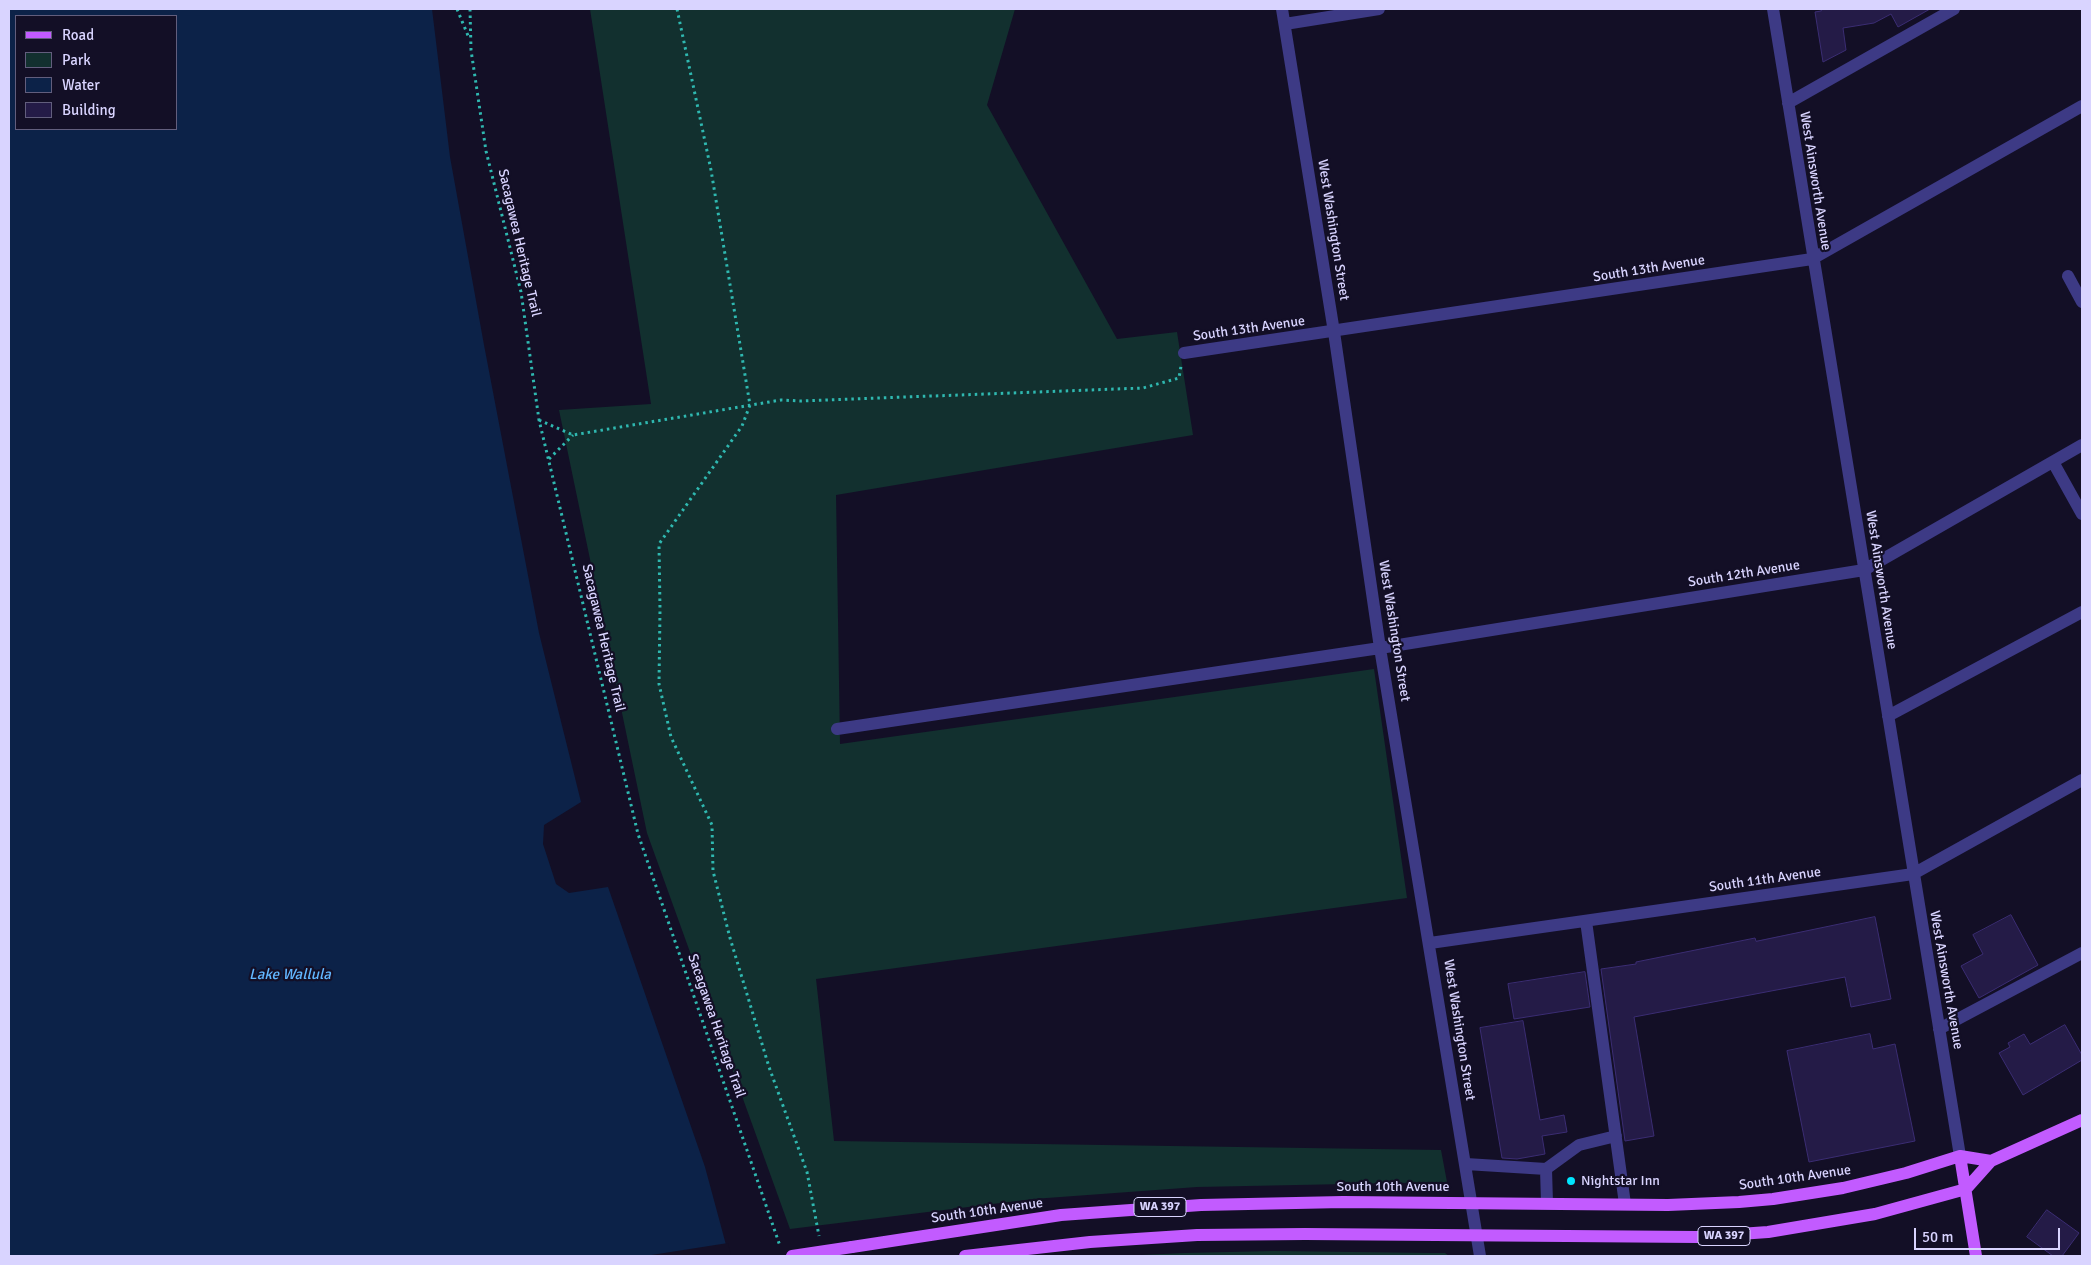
<!DOCTYPE html>
<style>
body{margin:0}
#map{position:relative;width:2091px;height:1265px;overflow:hidden;background:#130f26;font-family:Signika,sans-serif}
canvas{display:block}
.frame{position:absolute;inset:0;border:10px solid #d9d4ff;pointer-events:none}
.legend{position:absolute;left:15px;top:15px;width:162px;height:115px;box-sizing:border-box;background:#130f26;border:1px solid #625e7d;margin:0;padding:6px 9px;list-style:none;font-size:15px;color:#d9d4ff}
.legend li{display:flex;align-items:center;gap:10px;height:25px}
.legend b{width:25px;border:1px solid #625e7d}
.scale{position:absolute;left:1914px;top:1228px;width:146px;height:22px;box-sizing:border-box;border:2px solid #d9d4ff;border-top:0;padding-left:6px;font-size:15px;line-height:18px;white-space:nowrap;color:#d9d4ff;-webkit-text-stroke:4px #130f26;paint-order:stroke}
</style>
<div id="map">
<canvas width="2091" height="1265"></canvas>
<div class="frame"></div>
<ul class="legend">
<li><b style="height:6px;background:#c25bff"></b>Road</li>
<li><b style="height:14px;background:#12302f"></b>Park</li>
<li><b style="height:14px;background:#0c2248"></b>Water</li>
<li><b style="height:14px;background:#241b47"></b>Building</li>
</ul>
<div class="scale">50 m</div>
</div>
<script>
const c = document.querySelector('canvas').getContext('2d');
c.lineJoin = 'round';
function paint(path, color) {
  c.fillStyle = color;
  c.fill(path, 'evenodd');
}
function stroke(path, color, width, dash) {
  c.strokeStyle = color;
  c.lineWidth = width;
  c.lineCap = dash ? 'butt' : 'round';
  c.setLineDash(dash || []);
  c.stroke(path);
}
function drawText(font, color, halo, rows, align = 'center') {
  c.font = font + ' Signika,sans-serif';
  c.lineWidth = 4.5;
  c.setLineDash([]);
  c.textBaseline = 'middle';
  c.strokeStyle = halo;
  c.fillStyle = color;
  for (const [text, x, y, turn = 0] of rows) {
    c.save();
    c.translate(x, y);
    c.rotate((+turn || 0) * Math.PI / 180);
    c.textAlign = isNaN(turn) ? turn : align;
    if (halo) c.strokeText(text, 0, 0);
    c.fillText(text, 0, 0);
    c.restore();
  }
}
paint(new Path2D(`
 M590,9H1015L987,105L1117,339L1177,332L1193,435L836,495L840,744L1374,669L1407,898L816,979L834,1141L1441,1150L1447,1182L1197,1187L1033,1199L790,1229L647,833L559,410L651,404Z
 M1274,1251L1432,1253H1445L1449,1256H1120L1184,1253Z`), '#12302f');
paint(new Path2D(`
 M9,9H432L450,157L484,345L539,633L581,802L544,825L543,844L556,884L569,893L608,887L705,1167L729,1256H9ZM16,16H176V129H16Z`), '#0c2248');
paint(new Path2D(`
 M728,1243L731,1256H645Z`), '#130f26');
const building = new Path2D(`
 M1821,9H1930L1898,27L1891,14L1874,23L1843,28L1846,50L1823,62L1815,12L1821,11Z
 M2011,915L2038,965L1979,998L1961,966L1983,954L1973,935Z
 M1875,917L1891,999L1851,1007L1845,977L1634,1017L1654,1136L1625,1141L1601,969L1636,964V962L1755,938L1756,941Z
 M1585,972L1590,1007L1514,1019L1508,984Z
 M1523,1021L1540,1120L1564,1115L1567,1132L1542,1136L1545,1154L1517,1159L1502,1158L1480,1028Z
 M2065,1025L2082,1055V1060L2023,1095L1999,1053L2010,1047L2008,1043L2024,1034L2030,1044Z
 M1870,1034L1873,1049L1895,1044L1915,1141L1809,1162L1787,1051Z
 M2047,1210L2079,1233L2062,1256H2053L2027,1237Z`);
paint(building, '#241b47');
stroke(building, '#3b2d73', 1);
stroke(new Path2D(`
 M457,9L469,38
 M470,9L471,50L486,151L521,292L539,420L638,834L780,1246
 M677,9L711,170L750,405L742,426L659,544L660,610L659,684L671,737L712,825L713,871L730,938L769,1067L807,1172L819,1236
 M539,420L573,435L781,400L801,401L1143,388L1179,378L1181,366
 M549,459L573,435`), '#2fb8b0', 3, [2.5, 4]);
stroke(new Path2D(`
 M1282,9L1334,332L1380,648L1480,1256
 M1773,9L1960,1156
 M1285,24L1379,9
 M1788,103L1954,9
 M2068,276L2082,302
 M1184,353L1812,259L2082,106
 M2053,462L2082,514
 M1888,716L2082,612
 M837,729L1380,648L1864,570L2082,445
 M1586,921L1625,1204
 M1430,943L1913,874L2082,780
 M1939,1029L2082,953
 M1466,1164L1546,1169
 M1547,1203L1546,1169L1579,1145L1616,1136`), '#3d3a85', 12);
stroke(new Path2D(`
 M1960,1156L1976,1256
 M852,1247L1061,1215L1201,1205L1343,1202L1668,1205L1739,1202L1773,1199L1843,1188L1906,1173L1960,1156L1991,1161
 M965,1256L1090,1242L1197,1235L1305,1234L1697,1237L1768,1232L1875,1214L1966,1189L1991,1161L2082,1120`), '#c25bff', 12);
stroke(new Path2D(`
 M792,1256L852,1247`), '#c25bff', 12);
for (const [x, y, r, color] of [
 [1571,1181,5,"#00e5ff"]
]) {
  const dot = new Path2D();
  dot.arc(x, y, r, 0, 2 * Math.PI);
  c.fillStyle = color;
  c.fill(dot);
  stroke(dot, '#130f26', 2);
}
for (const [x, y, w] of [
 [1160,1207,52],
 [1724,1236,52]
]) {
  const box = new Path2D();
  box.roundRect(x - w / 2, y - 9.5, w, 19, 4);
  c.fillStyle = '#130f26';
  c.fill(box);
  stroke(box, '#d9d4ff', 1);
}
drawText('bold 12px', '#d9d4ff', null, [
 ["WA 397",1160,1207],
 ["WA 397",1724,1236]
]);
drawText('14px', '#d9d4ff', '#130f26', [
 ["West Ainsworth Avenue",1815,181,81],
 ["West Washington Street",1333,230,81],
 ["Sacagawea Heritage Trail",519,243,77],
 ["South 13th Avenue",1649,269,-9],
 ["South 13th Avenue",1249,329,-8],
 ["South 12th Avenue",1744,574,-9],
 ["West Ainsworth Avenue",1881,580,81],
 ["West Washington Street",1394,631,81],
 ["Sacagawea Heritage Trail",603,638,77],
 ["South 11th Avenue",1765,880,-8],
 ["West Ainsworth Avenue",1946,980,80],
 ["Sacagawea Heritage Trail",716,1026,71],
 ["West Washington Street",1459,1030,81],
 ["South 10th Avenue",1795,1178,-8],
 ["South 10th Avenue",1393,1187],
 ["South 10th Avenue",987,1211,-8]
]);
drawText('14px', '#d9d4ff', '#130f26', [
 ["Nightstar Inn",1581,1181]
], 'left');
drawText('italic 15px', '#62b6ff', '#130f26', [
 ["Lake Wallula",290,975]
]);
</script>
